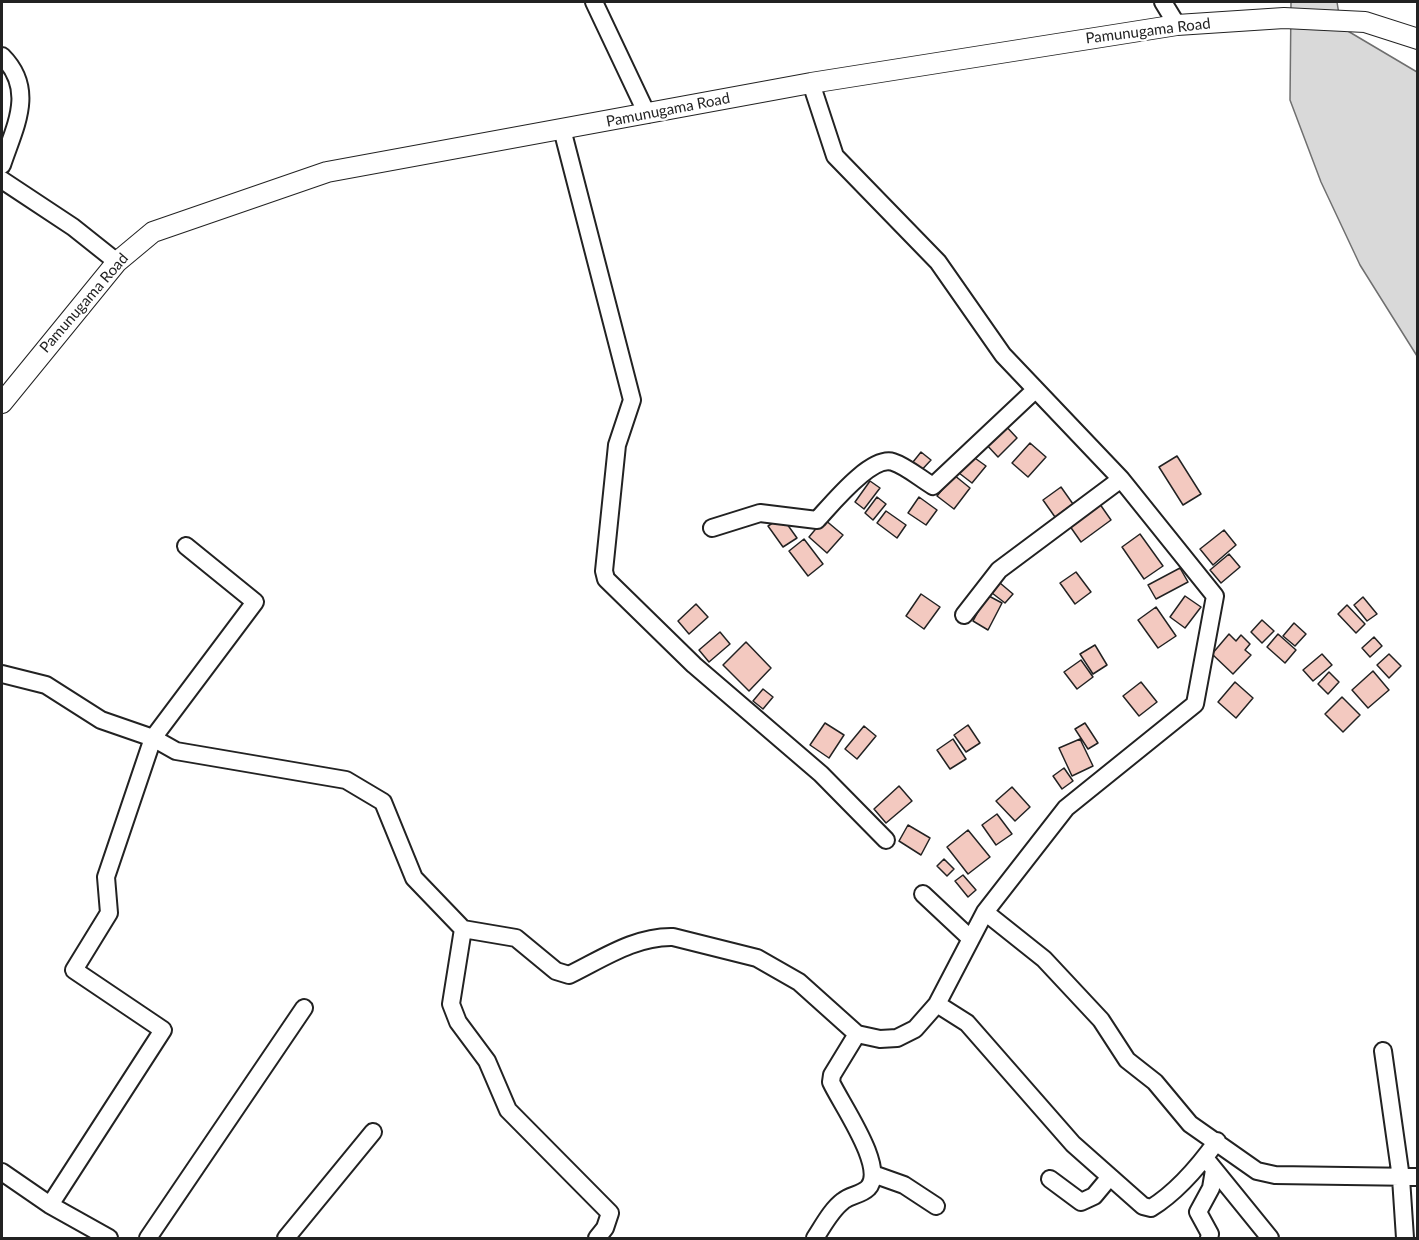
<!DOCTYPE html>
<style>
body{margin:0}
#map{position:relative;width:1419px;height:1240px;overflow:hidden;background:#fff;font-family:Lato,sans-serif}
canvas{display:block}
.frame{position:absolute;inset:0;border:3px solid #222;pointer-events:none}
</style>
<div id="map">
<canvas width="1419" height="1240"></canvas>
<div class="frame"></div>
</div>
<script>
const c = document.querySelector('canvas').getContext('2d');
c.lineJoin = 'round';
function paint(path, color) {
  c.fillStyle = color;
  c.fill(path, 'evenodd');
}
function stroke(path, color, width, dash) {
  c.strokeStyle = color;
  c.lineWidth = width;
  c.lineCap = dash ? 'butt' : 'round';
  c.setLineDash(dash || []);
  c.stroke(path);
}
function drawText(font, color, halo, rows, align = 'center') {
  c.font = font + ' Lato,sans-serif';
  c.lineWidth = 4.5;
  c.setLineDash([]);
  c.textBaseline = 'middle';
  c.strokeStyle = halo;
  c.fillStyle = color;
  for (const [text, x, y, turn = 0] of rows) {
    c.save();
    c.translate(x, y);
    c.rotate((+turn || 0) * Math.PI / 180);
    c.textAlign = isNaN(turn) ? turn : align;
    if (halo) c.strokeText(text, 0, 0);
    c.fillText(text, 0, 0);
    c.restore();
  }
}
const water = new Path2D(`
 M1291,2H1337L1341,27L1417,72V356L1360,265L1321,182L1290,100Z`);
paint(water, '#d9d9d9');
stroke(water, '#6f6f6f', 1.5);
const building = new Path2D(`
 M1004,424L1017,438L998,457L984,442Z
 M1030,443L1046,457L1028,477L1012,463Z
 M921,452L931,460L918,474L909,467Z
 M972,456L986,466L972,483L959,473Z
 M1177,456L1201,494L1183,505L1159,467Z
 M954,475L970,488L954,509L937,496Z
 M870,481L880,488L864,509L855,502Z
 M1061,487L1073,504L1055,517L1043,500Z
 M877,497L886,504L873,520L865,513Z
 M919,497L937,510L926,525L908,513Z
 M1097,500L1111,520L1081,542L1067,522Z
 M886,511L906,525L897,538L877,523Z
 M782,517L797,538L783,547L768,526Z
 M824,519L843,535L827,553L809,537Z
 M1224,530L1236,545L1213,565L1200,549Z
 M1140,534L1163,566L1144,579L1122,547Z
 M804,539L823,564L808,576L789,551Z
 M1229,554L1240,567L1221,583L1210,570Z
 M1180,568L1188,582L1156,599L1148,585Z
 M1076,572L1091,592L1075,604L1060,583Z
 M1000,583L1013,594L1005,603L992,593Z
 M921,594L940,607L924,629L906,616Z
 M987,595L1002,603L988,630L973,621Z
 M1185,596L1201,607L1185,628L1170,617Z
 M1363,597L1377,614L1367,621L1354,605Z
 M696,604L708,617L689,634L678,621Z
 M1347,605L1365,624L1356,633L1338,614Z
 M1156,607L1176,636L1158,648L1138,620Z
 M1262,620L1274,631L1262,643L1251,632Z
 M1294,623L1306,634L1295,646L1283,636Z
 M720,632L730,644L709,662L699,650Z
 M1229,634L1236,641L1241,635L1250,644L1245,650L1251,655L1233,674L1212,654Z
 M1278,634L1296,650L1285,663L1267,647Z
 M1374,637L1382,646L1370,657L1362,648Z
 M746,642L771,668L749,691L723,665Z
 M1095,645L1107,665L1093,674L1080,654Z
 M1322,654L1332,665L1313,681L1303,670Z
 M1389,654L1401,666L1389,678L1377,665Z
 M1081,660L1093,677L1077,689L1064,672Z
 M1373,671L1389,690L1368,708L1352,690Z
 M1329,672L1339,682L1328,694L1318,684Z
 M1141,682L1157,702L1139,716L1123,696Z
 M1235,682L1253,698L1236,718L1218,702Z
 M763,689L773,697L763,709L753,701Z
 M1342,697L1360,715L1343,732L1325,714Z
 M825,723L844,735L829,758L810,745Z
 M1085,723L1098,743L1088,749L1075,729Z
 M968,725L980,743L966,752L954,735Z
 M864,726L876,736L857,759L845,749Z
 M953,739L966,759L950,769L937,750Z
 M1080,739L1093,766L1072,776L1059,748Z
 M1064,768L1073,781L1062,789L1053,776Z
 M899,786L912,801L886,823L874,809Z
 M1012,787L1030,807L1015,821L996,801Z
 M997,814L1012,834L996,845L982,825Z
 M908,825L930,838L921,855L899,841Z
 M968,830L990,857L968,874L947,847Z
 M944,859L954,869L947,876L937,866Z
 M963,875L976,890L968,897L955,881Z`);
paint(building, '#f3c9c0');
stroke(building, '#222', 1.5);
const minor = new Path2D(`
 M594,2L647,114
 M1163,2L1177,25
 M2,56C36,90 15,126 2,165
 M562,129L632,400L617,445L604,571L606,579L694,665L821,774L886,840
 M2,180L73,227L117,262
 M712,528L760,513L817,520C831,505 871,455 893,462C906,466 921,479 933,486L1035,390
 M964,615L999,570L1121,479
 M2,674L46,685L101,720L153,738L176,751L346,780L383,802L414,878L463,929L516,938L556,971L569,975C602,959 635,936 673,937L757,958L799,982L857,1034L880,1039L897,1038L915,1029L937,1004L985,912L1066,808L1195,704L1215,596L1121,479L1003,355L938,262L835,156L811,83
 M923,894L971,939
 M985,912L1044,959L1101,1020L1127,1060L1155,1082L1190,1124L1257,1171L1275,1175L1418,1177
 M463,929L451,1004L458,1022L487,1061L508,1110L610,1213L605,1228L597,1238
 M937,1004L967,1023L1073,1144L1143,1206L1151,1208C1177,1192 1199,1166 1217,1141
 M1383,1051L1401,1178L1405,1238
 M1205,1158L1270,1238
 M2,1172L50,1205L109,1238
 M873,1174L904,1185L936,1206
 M1050,1179L1081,1202L1094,1196L1109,1178
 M50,1205L163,1030L74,970L109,913L106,877L153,738L255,602L186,546
 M148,1238L304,1008
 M286,1238L373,1132
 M815,1238C823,1226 831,1210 843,1201C850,1195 861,1195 868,1188C887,1168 841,1104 831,1082L832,1075L857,1034
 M1209,1238L1210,1234L1198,1212L1211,1188L1214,1170`);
const major = new Path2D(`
 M2,403L117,262L153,232L327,172L811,83L1177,25L1284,18L1365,22L1418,39`);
stroke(minor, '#222', 20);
stroke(major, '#222', 22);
stroke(minor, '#fff', 16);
stroke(major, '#fff', 20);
drawText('15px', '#222', '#fff', [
 ["Pamunugama Road",1148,31,-7],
 ["Pamunugama Road",668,110,-11],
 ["Pamunugama Road",84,303,-49]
]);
</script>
